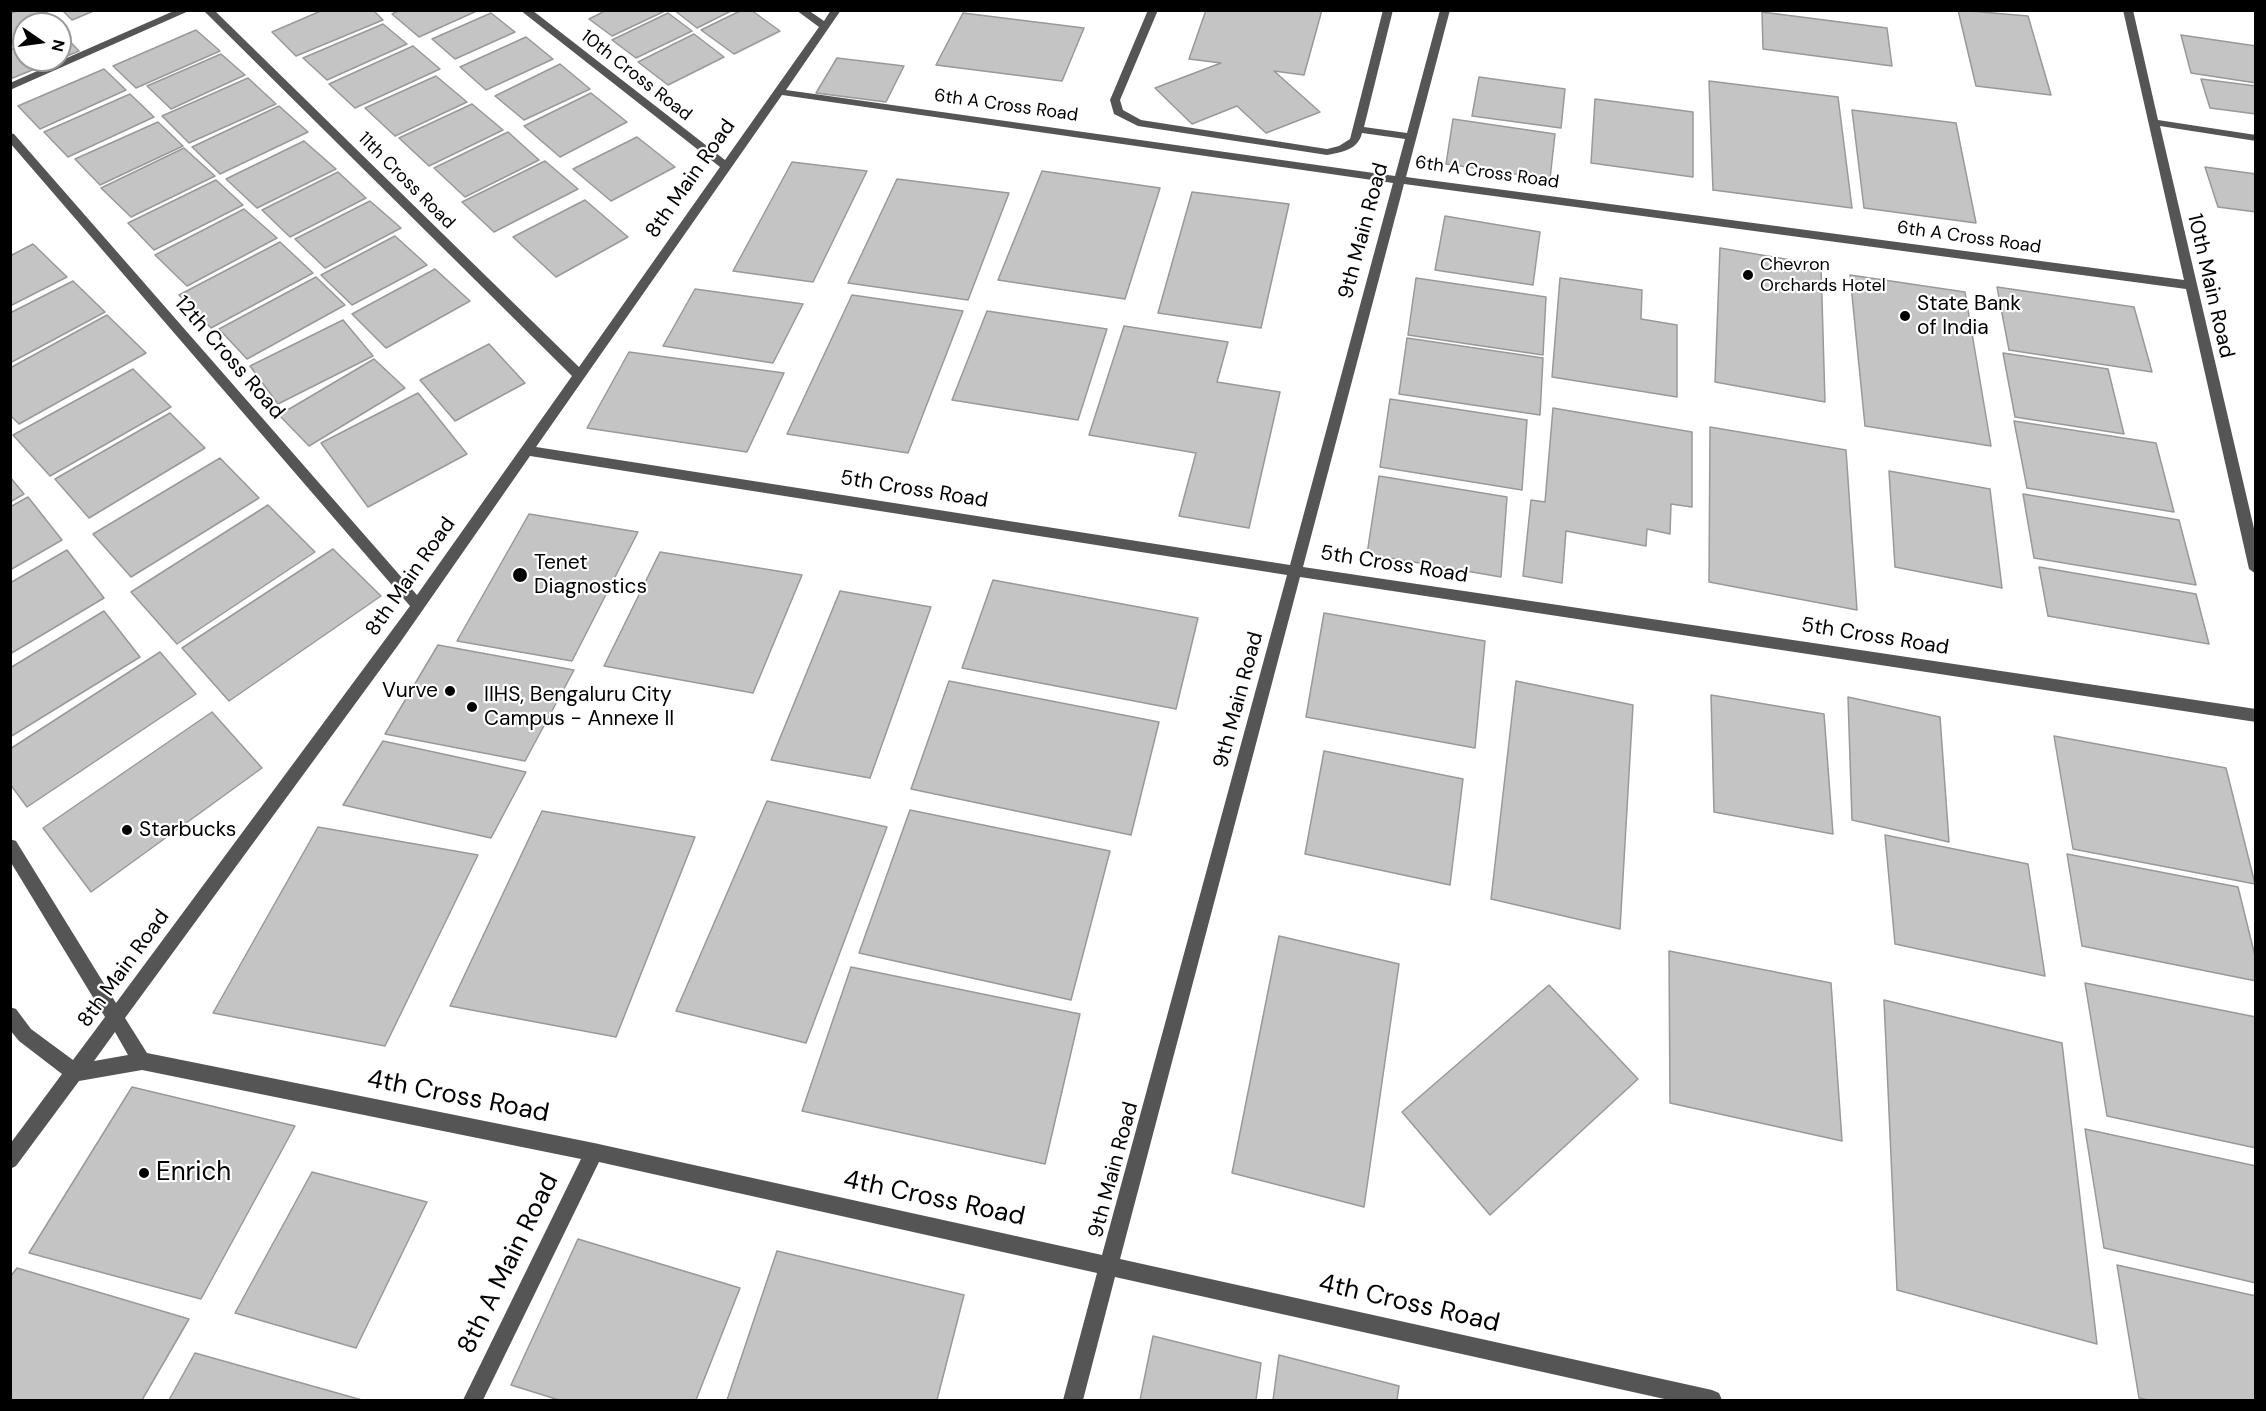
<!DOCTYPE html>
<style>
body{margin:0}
#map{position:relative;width:2266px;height:1411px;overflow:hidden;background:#fff;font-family:"DM Sans",sans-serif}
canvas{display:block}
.frame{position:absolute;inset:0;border:12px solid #000;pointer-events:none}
.north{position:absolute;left:12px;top:12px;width:60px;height:60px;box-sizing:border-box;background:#fff;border:2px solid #999;border-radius:50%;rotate:103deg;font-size:16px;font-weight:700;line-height:24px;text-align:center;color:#000}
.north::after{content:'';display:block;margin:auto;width:21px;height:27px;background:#000;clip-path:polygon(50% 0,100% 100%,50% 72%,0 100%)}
</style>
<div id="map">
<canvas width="2266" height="1411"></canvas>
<div class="frame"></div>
<div class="north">N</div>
</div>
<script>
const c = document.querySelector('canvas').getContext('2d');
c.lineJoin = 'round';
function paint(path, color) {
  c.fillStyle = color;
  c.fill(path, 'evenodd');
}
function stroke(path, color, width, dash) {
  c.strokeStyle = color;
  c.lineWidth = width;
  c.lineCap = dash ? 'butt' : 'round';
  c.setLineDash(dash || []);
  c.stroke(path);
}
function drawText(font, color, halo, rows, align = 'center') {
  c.font = font + ' "DM Sans",sans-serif';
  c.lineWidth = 4.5;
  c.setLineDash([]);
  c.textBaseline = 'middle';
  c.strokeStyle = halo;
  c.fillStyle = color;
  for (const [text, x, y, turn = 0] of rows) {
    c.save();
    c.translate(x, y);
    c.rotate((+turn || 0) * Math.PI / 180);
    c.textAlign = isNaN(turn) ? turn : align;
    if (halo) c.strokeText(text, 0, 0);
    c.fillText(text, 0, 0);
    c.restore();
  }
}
const building = new Path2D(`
 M18,10H44L58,24H24V37L10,43V14Z
 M62,10H96L72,20Z
 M323,10H373L383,20L296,56L272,32Z
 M400,10H479L419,37L392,14Z
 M607,10H665V11L612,36L589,19Z
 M674,10H733L697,28Z
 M742,10H751L780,31L734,54L701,30Z
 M1206,10H1322L1304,75L1274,71L1320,112L1266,133L1237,106L1192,124L1155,88L1221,63L1189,59Z
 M1958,10L2028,16L2051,95L1976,86Z
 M1762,12L1887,28L1892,66L1763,49Z
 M491,13L515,32L455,59L432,39Z
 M668,13L692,31L636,58L612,40Z
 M963,13L1084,28L1062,81L936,65Z
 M383,24L407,44L327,80L303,58Z
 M196,30L220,51L136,88L113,66Z
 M60,31L79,51L60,59Z
 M694,34L724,57L668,85L638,62Z
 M2181,35L2256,46V83L2191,73Z
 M526,37L553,59L486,90L460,67Z
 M24,45V60H57L10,79V50Z
 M413,46L440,69L355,108L329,84Z
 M221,54L245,75L171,109L147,86Z
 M837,58L904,66L886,102L816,93Z
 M560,64L590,89L524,120L495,96Z
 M104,69L126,90L40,129L18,106Z
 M436,76L467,102L395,136L365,108Z
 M1479,77L1565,89L1561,128L1472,116Z
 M248,78L276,104L189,143L162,116Z
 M2201,79L2256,86V114L2210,108Z
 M1709,81L1838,97L1852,208L1713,190Z
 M591,93L627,122L560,157L524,126Z
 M130,94L154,117L68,157L44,132Z
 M1595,99L1693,112V177L1591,163Z
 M472,104L503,130L429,166L399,138Z
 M279,106L308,132L220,174L192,147Z
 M1852,110L1956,123L1976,223L1864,208Z
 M1453,119L1555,134L1550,179L1446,164Z
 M158,122L183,146L100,185L75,159Z
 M508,132L539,160L465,197L434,168Z
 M637,137L675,167L611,201L573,169Z
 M304,141L336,169L257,208L226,179Z
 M184,148L215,176L131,217L101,188Z
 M545,161L578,189L494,232L462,202Z
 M792,162L867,171L813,282L733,271Z
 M2205,167L2256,174V212L2218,207Z
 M1042,171L1160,188L1125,299L998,280Z
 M338,172L366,198L290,237L262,210Z
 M897,179L1009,193L968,300L848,283Z
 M216,180L243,205L154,250L128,223Z
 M1192,192L1289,204L1261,328L1158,313Z
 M585,200L628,237L556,277L513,237Z
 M370,201L401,228L325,268L295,239Z
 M244,209L277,238L187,286L155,255Z
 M1445,216L1540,232L1533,285L1435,270Z
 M395,236L427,265L352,305L321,275Z
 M280,242L313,273L211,328L179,295Z
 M33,244L67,277L10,306V256Z
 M1720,248L1821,265L1825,402L1715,382Z
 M435,269L470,301L386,348L352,314Z
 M1850,275L1965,292L1991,446L1865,426Z
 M316,277L345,305L247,359L219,329Z
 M1416,278L1546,297L1543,355L1408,335Z
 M1560,278L1642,290L1641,319L1677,325V397L1552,377Z
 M73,281L105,312L10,363V313Z
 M1997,287L2134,307L2152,372L2009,350Z
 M695,289L803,304L773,363L663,346Z
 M852,295L963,311L908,453L787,434Z
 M987,311L1107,329L1078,420L952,400Z
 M107,315L146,353L19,424L10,415V368Z
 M343,320L373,356L278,404L250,366Z
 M1124,326L1228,342L1217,382L1280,392L1249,528L1179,516L1196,453L1089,435Z
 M1407,338L1543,358L1540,415L1399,394Z
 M489,344L525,383L455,421L420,380Z
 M629,352L784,373L747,452L587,428Z
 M2003,353L2108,369L2124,434L2015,417Z
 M374,359L405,388L309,446L279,415Z
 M133,369L171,407L50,476L13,435Z
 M418,393L467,454L368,507L321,443Z
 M1390,399L1527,420L1522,490L1380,467Z
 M1553,408L1692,432V507L1671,504L1670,534L1647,529L1646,546L1566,531L1562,583L1523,576L1531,500L1545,502Z
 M170,413L205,448L89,518L55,479Z
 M2014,421L2156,443L2174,512L2027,488Z
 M1710,427L1846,450L1857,610L1709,582Z
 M220,458L259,498L131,577L93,534Z
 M1889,471L1990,489L2002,588L1895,567Z
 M1379,476L1507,497L1501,577L1367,554Z
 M10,477L24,494L10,502Z
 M2023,494L2179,520L2196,585L2034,558Z
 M28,497L62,540L10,570V507Z
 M268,505L315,552L177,644L131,592Z
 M529,514L638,532L572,661L457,641Z
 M333,549L381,596L229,701L182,648Z
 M67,550L104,598L10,654V583Z
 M660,552L802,575L753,693L604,666Z
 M2039,567L2196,594L2209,644L2048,616Z
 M993,580L1198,618L1176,709L962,668Z
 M840,591L931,607L870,778L771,760Z
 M104,611L140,657L10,737V668Z
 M1324,613L1485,641L1475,748L1306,717Z
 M438,645L574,670L525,761L385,734Z
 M160,652L196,694L27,807L10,784V749Z
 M949,681L1159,722L1131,835L911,789Z
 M1516,681L1633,705L1620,929L1491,899Z
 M1711,695L1824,714L1833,834L1714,812Z
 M1848,697L1940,717L1949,842L1852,820Z
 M212,712L262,768L91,892L43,828Z
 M2054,736L2226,768L2255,884L2073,849Z
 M383,741L526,772L491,838L343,805Z
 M1324,751L1463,779L1450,885L1305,854Z
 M767,801L887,827L806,1043L676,1011Z
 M910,810L1110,851L1071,1000L859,953Z
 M542,811L695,837L616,1037L450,1006Z
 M318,827L478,855L385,1046L213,1013Z
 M1885,835L2028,864L2045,976L1895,944Z
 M2067,854L2238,887L2256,960V981L2082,946Z
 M1279,936L1399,964L1364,1207L1232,1173Z
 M1669,951L1831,983L1842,1141L1670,1103Z
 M851,967L1080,1014L1045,1164L802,1111Z
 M2085,983L2256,1017V1148L2107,1116Z
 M1549,985L1638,1079L1490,1215L1402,1112Z
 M1884,1000L2062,1043L2097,1344L1897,1290Z
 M132,1087L295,1126L201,1299L29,1253Z
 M2085,1129L2256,1166V1283L2104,1248Z
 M312,1172L427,1202L356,1348L235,1313Z
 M578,1239L740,1288L696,1400H559L511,1385Z
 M777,1251L964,1295L937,1400H727Z
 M2117,1265L2256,1296V1400H2149L2139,1398Z
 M17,1268L189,1319L142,1400H10V1277Z
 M1153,1336L1261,1363L1256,1400H1140Z
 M195,1353L362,1400H169Z
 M1279,1355L1399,1386L1397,1400H1273Z`);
paint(building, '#c4c4c4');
stroke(building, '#999', 1.5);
paint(new Path2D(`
 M176,10H191L10,90V83Z
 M203,10H214L579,367L720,167L520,10H532L725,160L819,27L796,10H808L824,21L831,10H841L786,90L1395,176L1405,139L1362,133C1358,150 1342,152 1327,155L1138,126L1114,114L1110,100L1148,10H1158L1120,100L1123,110L1141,120L1327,149L1339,146L1350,139L1383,10H1393L1364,127L1407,133L1440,10H1450L1406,177L2184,280L2123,10H2133L2158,120L2256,135V141L2160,126L2256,537V574L2249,569L2186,289L1404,184L1303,567L2256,709V722L1300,577L1120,1259L1712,1390L1719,1393L1722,1400H1669L1115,1277L1083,1400H1063L1097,1273L599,1162L483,1400H463L581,1159L142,1070L79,1081L16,1166L10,1169V1144L62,1074L19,1041L10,1030V1007L16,1009L31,1029L73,1060L105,1017L10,861V839L16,841L116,1003L410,606L10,143V133L14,134L417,595L572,376ZM782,95L1393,183L1290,565L536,447ZM530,456L1287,575L1102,1255L594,1143L147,1053L125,1018L399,644ZM115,1032L128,1055L94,1061Z`), '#555');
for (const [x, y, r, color] of [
 [1748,275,6,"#000"],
 [1905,316,6,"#000"],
 [520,575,8,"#000"],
 [450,691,6,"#000"],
 [472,707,6,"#000"],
 [127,830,6,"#000"],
 [144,1173,6,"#000"]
]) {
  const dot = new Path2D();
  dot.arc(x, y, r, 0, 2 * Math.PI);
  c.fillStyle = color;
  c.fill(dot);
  stroke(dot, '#fff', 2);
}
drawText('18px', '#000', '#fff', [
 ["10th Cross Road",636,76,38],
 ["6th A Cross Road",1006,106,8],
 ["6th A Cross Road",1487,173,8],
 ["11th Cross Road",406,181,45],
 ["6th A Cross Road",1969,238,8]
]);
drawText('18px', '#000', '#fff', [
 ["Chevron",1760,265],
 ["Orchards Hotel",1760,286]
], 'left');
drawText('21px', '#000', '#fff', [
 ["8th Main Road",691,179,-55],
 ["9th Main Road",1364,231,-75],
 ["10th Main Road",2210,286,77],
 ["12th Cross Road",229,358,49],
 ["5th Cross Road",914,490,9],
 ["5th Cross Road",1394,565,9],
 ["8th Main Road",411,577,-55],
 ["5th Cross Road",1875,637,9],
 ["9th Main Road",1239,700,-75],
 ["8th Main Road",124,969,-54],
 ["9th Main Road",1114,1170,-75]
]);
drawText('21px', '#000', '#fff', [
 ["State Bank",1917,304],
 ["of India",1917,328],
 ["Tenet",534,563],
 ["Diagnostics",534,587],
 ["Vurve",438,691,"right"],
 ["IIHS, Bengaluru City",484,695],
 ["Campus - Annexe II",484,719],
 ["Starbucks",139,830]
], 'left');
drawText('26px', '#000', '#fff', [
 ["4th Cross Road",458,1097,11],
 ["4th Cross Road",934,1199,12],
 ["8th A Main Road",509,1264,-64],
 ["4th Cross Road",1409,1304,13]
]);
drawText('26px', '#000', '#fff', [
 ["Enrich",156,1173]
], 'left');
</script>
